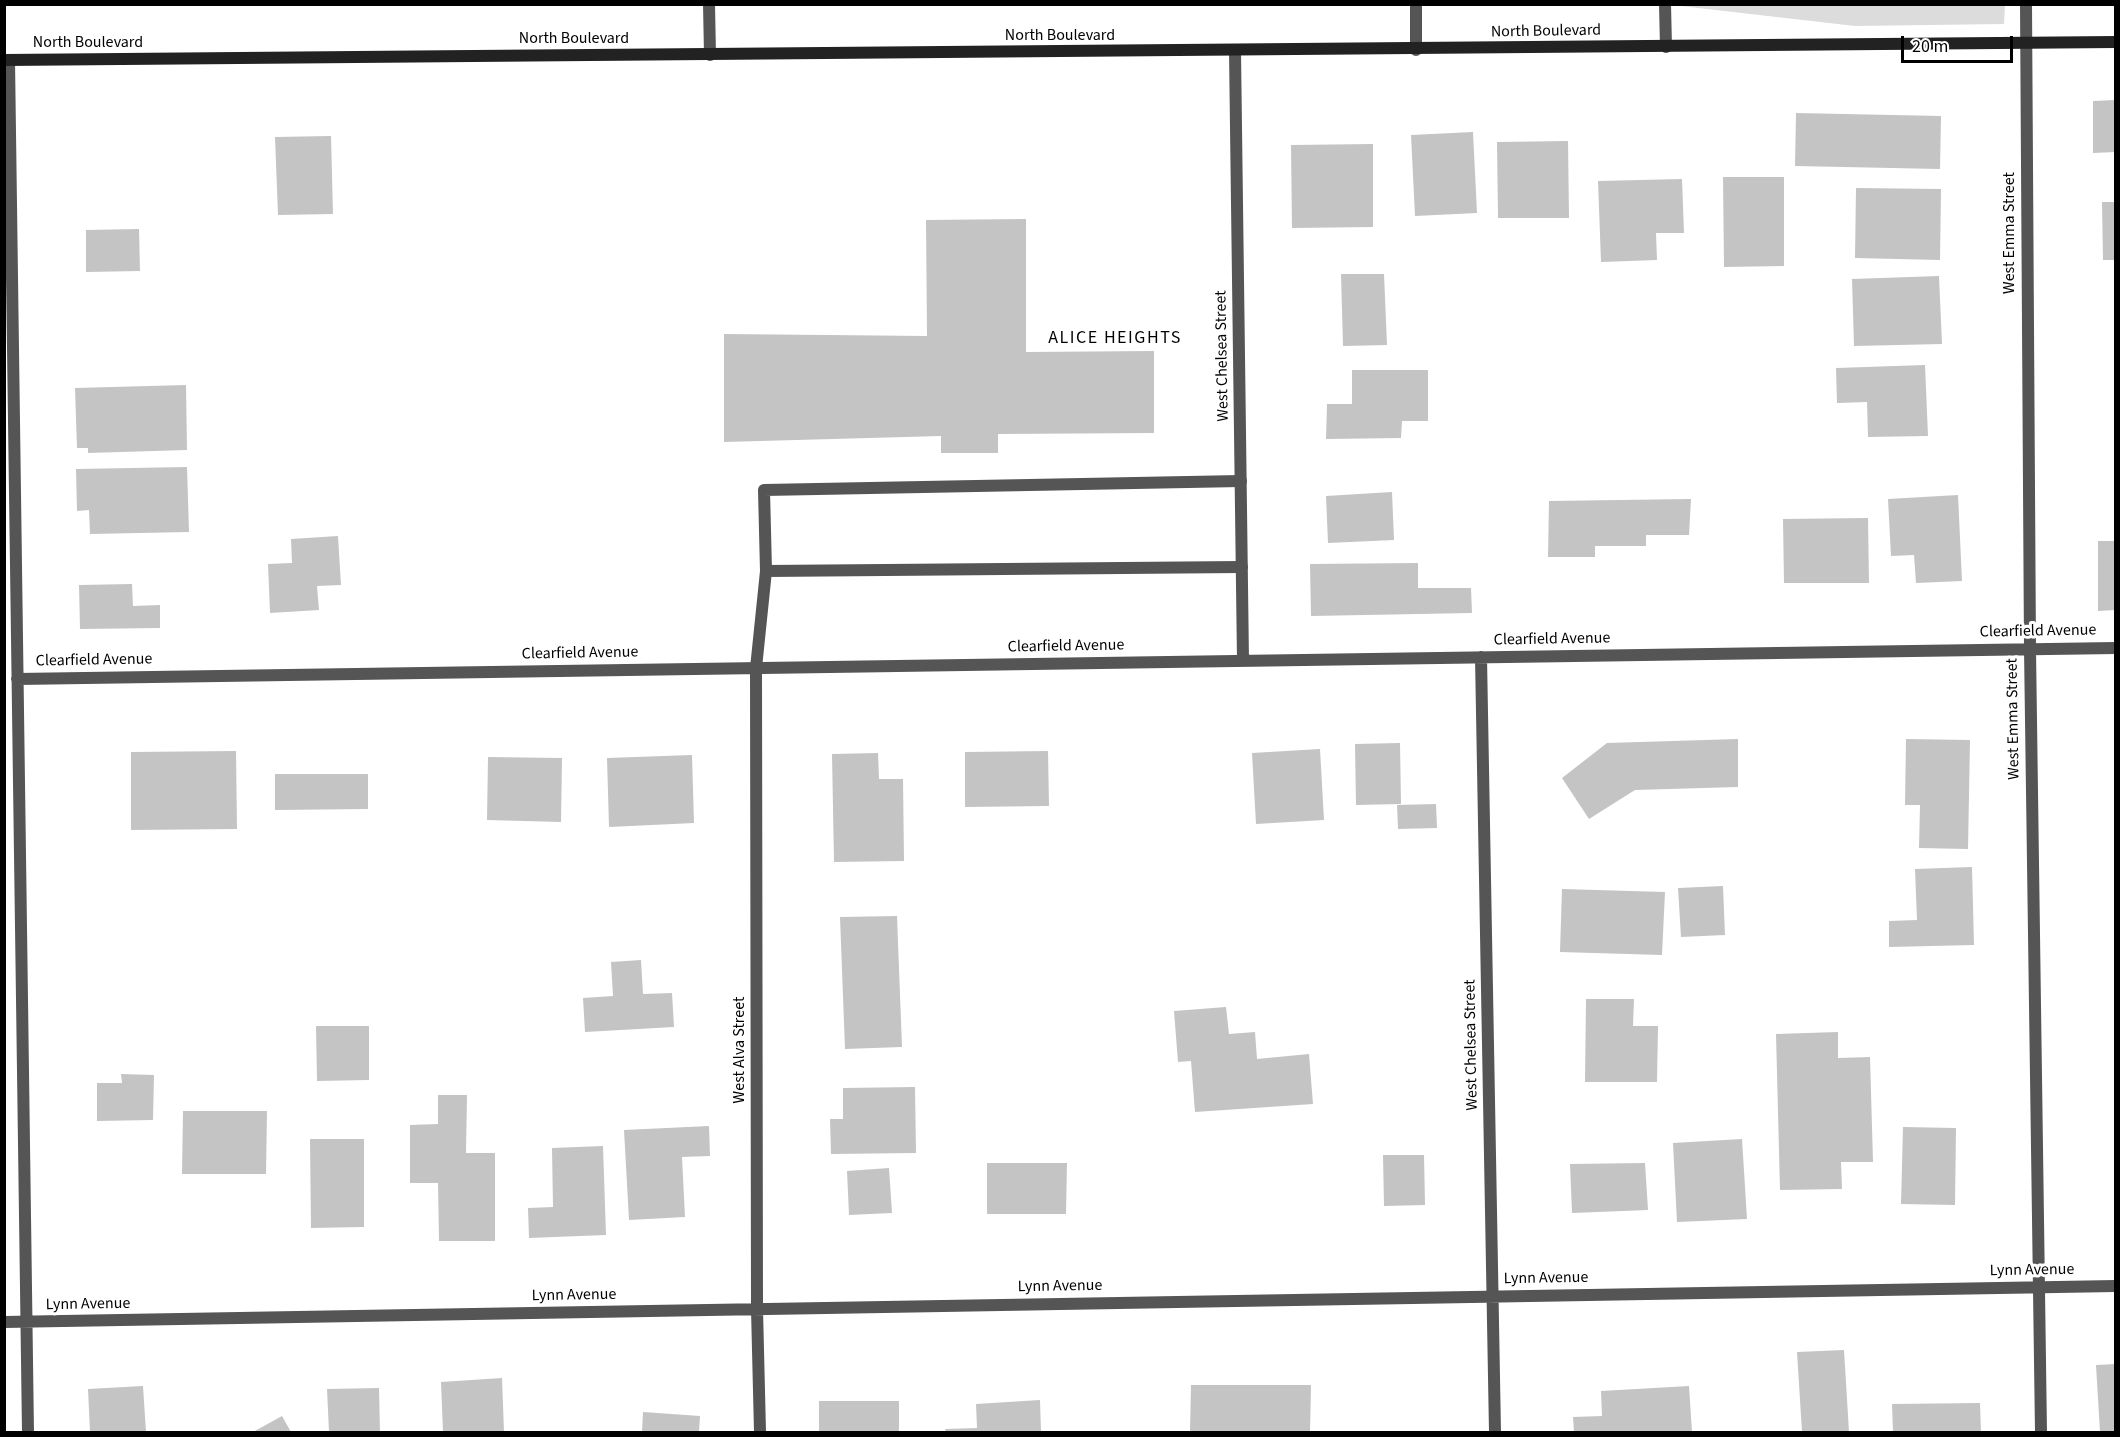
<!DOCTYPE html>
<style>
body{margin:0}
#map{position:relative;width:2120px;height:1437px;overflow:hidden;background:#fff;font-family:"Source Sans 3",sans-serif}
canvas{display:block}
.frame{position:absolute;inset:0;border:6px solid #000;pointer-events:none}
.scale{position:absolute;left:1901px;top:36px;width:112px;height:27px;box-sizing:border-box;border:3px solid #000;border-top:0;padding-left:8px;font-size:18px;line-height:21px;white-space:nowrap;color:#000;-webkit-text-stroke:4px #fff;paint-order:stroke}
</style>
<div id="map">
<canvas width="2120" height="1437"></canvas>
<div class="frame"></div>
<div class="scale">20 m</div>
</div>
<script>
const c = document.querySelector('canvas').getContext('2d');
c.lineJoin = 'round';
function paint(path, color) {
  c.fillStyle = color;
  c.fill(path, 'evenodd');
}
function stroke(path, color, width, dash) {
  c.strokeStyle = color;
  c.lineWidth = width;
  c.lineCap = dash ? 'butt' : 'round';
  c.setLineDash(dash || []);
  c.stroke(path);
}
function drawText(font, color, halo, rows, align = 'center') {
  c.font = font + ' "Source Sans 3",sans-serif';
  c.lineWidth = 6;
  c.setLineDash([]);
  c.textBaseline = 'middle';
  c.strokeStyle = halo;
  c.fillStyle = color;
  for (const [text, x, y, turn = 0] of rows) {
    c.save();
    c.translate(x, y);
    c.rotate((+turn || 0) * Math.PI / 180);
    c.textAlign = isNaN(turn) ? turn : align;
    if (halo) c.strokeText(text, 0, 0);
    c.fillText(text, 0, 0);
    c.restore();
  }
}
paint(new Path2D(`
 M1672,5H2005L2004,24L1855,26Z`), '#dcdcdc');
paint(new Path2D(`
 M2116,100V152L2093,153V101Z
 M1796,113L1941,116L1940,169L1795,166Z
 M1473,132L1477,213L1415,216L1411,135Z
 M331,136L333,214L278,215L275,137Z
 M1568,141L1569,218H1498L1497,142Z
 M1373,144V227L1292,228L1291,145Z
 M1723,177H1784V266L1724,267Z
 M1682,179L1684,233H1656L1657,260L1601,262L1598,181Z
 M1856,188L1941,189L1940,260L1855,258Z
 M2102,202H2116V260H2103Z
 M1026,219V352L1154,351V433L998,434V453H941V436L724,442V334L927,336L926,220Z
 M139,229L140,271L86,272V230Z
 M1341,274H1384L1387,345L1343,346Z
 M1939,276L1942,344L1854,346L1852,279Z
 M1925,365L1928,436L1868,437L1867,402L1837,403L1836,368Z
 M1352,370H1428V421H1402L1401,438L1326,439L1327,404H1352Z
 M186,385L187,450L88,453V448H77L75,388Z
 M187,467L189,532L90,534L89,510L77,511L76,469Z
 M1392,492L1394,540L1328,543L1326,496Z
 M1958,495L1962,581L1916,583L1914,555L1891,556L1888,499Z
 M1691,499L1689,535H1646V546H1595V557H1548L1549,501Z
 M1868,518L1869,583H1784L1783,519Z
 M338,536L341,585L317,586L319,610L270,613L268,564L292,563L291,539Z
 M2098,541H2116V610L2098,611Z
 M1418,563V588H1471L1472,613L1311,616L1310,564Z
 M132,584L133,606L160,605V628L80,629L79,585Z
 M1738,739V787L1635,790L1589,819L1562,778L1607,743Z
 M1906,739L1970,740L1968,849L1919,848L1920,805H1905Z
 M1400,743L1401,804L1356,805L1355,744Z
 M1320,749L1324,820L1256,824L1252,753Z
 M236,751L237,829L131,830V752Z
 M1048,751L1049,806L965,807V752Z
 M878,753L879,779H903L904,861L834,862L832,754Z
 M692,755L694,823L609,827L607,758Z
 M488,757L562,758L561,822L487,820Z
 M275,774H368V809L275,810Z
 M1436,804L1437,828L1398,829L1397,805Z
 M1972,867L1974,945L1889,947V921L1917,920L1915,869Z
 M1723,886L1725,935L1681,937L1678,888Z
 M1562,889L1665,892L1662,955L1560,952Z
 M897,916L902,1047L845,1049L840,917Z
 M641,960L643,994L672,993L674,1027L585,1032L583,998L613,996L611,962Z
 M1586,999H1634L1633,1026H1658L1657,1082H1585Z
 M1226,1007L1229,1034L1255,1032L1257,1059L1309,1054L1313,1104L1195,1112L1191,1061L1178,1062L1174,1011Z
 M316,1026H369V1080L317,1081Z
 M1838,1032V1058L1870,1057L1873,1162H1841L1842,1189L1780,1190L1776,1034Z
 M121,1074L154,1075L153,1120L97,1121V1083H122Z
 M915,1087L916,1153L831,1154L830,1119H843V1088Z
 M438,1095H467L466,1153H495V1241H439L438,1183H410V1125L438,1124Z
 M183,1111H267L266,1174H182Z
 M709,1126L710,1156L682,1157L685,1217L629,1220L624,1130Z
 M1903,1127L1956,1128L1955,1205L1901,1204Z
 M310,1139H364V1227L311,1228Z
 M1742,1139L1747,1219L1677,1222L1673,1143Z
 M603,1146L606,1235L529,1238L528,1208L553,1207L552,1148Z
 M1383,1155H1424L1425,1205L1384,1206Z
 M987,1163H1067L1066,1214H987Z
 M1645,1163L1648,1210L1572,1213L1570,1164Z
 M889,1168L892,1213L849,1215L847,1171Z
 M1844,1350L1849,1432H1802L1797,1352Z
 M2116,1364V1432H2100L2096,1365Z
 M502,1378L504,1432H443L441,1382Z
 M1191,1385H1311L1310,1432H1190Z
 M143,1386L146,1432H90L88,1389Z
 M1689,1386L1692,1432H1574L1573,1417L1602,1416L1601,1391Z
 M379,1388L380,1432H329L327,1389Z
 M1040,1400L1041,1432H946L945,1429L977,1428L976,1404Z
 M819,1401H899V1432H819Z
 M1980,1403L1981,1432H1893L1892,1404Z
 M643,1412L700,1416L699,1432H642Z
 M282,1416L291,1432H253Z`), '#c4c4c4');
stroke(new Path2D(`
 M1665,4L1666,47
 M1416,50V4
 M1241,481L764,490L766,571L1242,567
 M756,668L766,571`), '#555', 12);
stroke(new Path2D(`
 M709,4L710,55
 M2026,4L2030,649L2041,1432
 M1235,51L1243,661
 M9,60L28,1432
 M1481,657L1495,1432
 M756,668L757,1309L760,1432
 M17,679L2116,648
 M4,1322L2116,1286`), '#555', 12);
stroke(new Path2D(`
 M4,60L2116,42`), '#222', 12);
drawText('16px', '#000', '#fff', [
 ["North Boulevard",1546,32,-1],
 ["North Boulevard",1060,36],
 ["North Boulevard",574,39],
 ["North Boulevard",88,43],
 ["West Emma Street",2010,233,-90],
 ["West Chelsea Street",1223,356,-91],
 ["Clearfield Avenue",2038,632,-1],
 ["Clearfield Avenue",1552,640,-1],
 ["Clearfield Avenue",1066,647,-1],
 ["Clearfield Avenue",580,654,-1],
 ["Clearfield Avenue",94,661,-1],
 ["West Emma Street",2014,719,-91],
 ["West Chelsea Street",1472,1045,-91],
 ["West Alva Street",740,1050,-90],
 ["Lynn Avenue",2032,1271,-1],
 ["Lynn Avenue",1546,1279,-1],
 ["Lynn Avenue",1060,1287,-1],
 ["Lynn Avenue",574,1296,-1],
 ["Lynn Avenue",88,1305,-1]
]);
c.letterSpacing = '1.5px';
drawText('18px', '#000', '#fff', [
 ["ALICE HEIGHTS",1115,339]
]);
c.letterSpacing = '0px';
</script>
